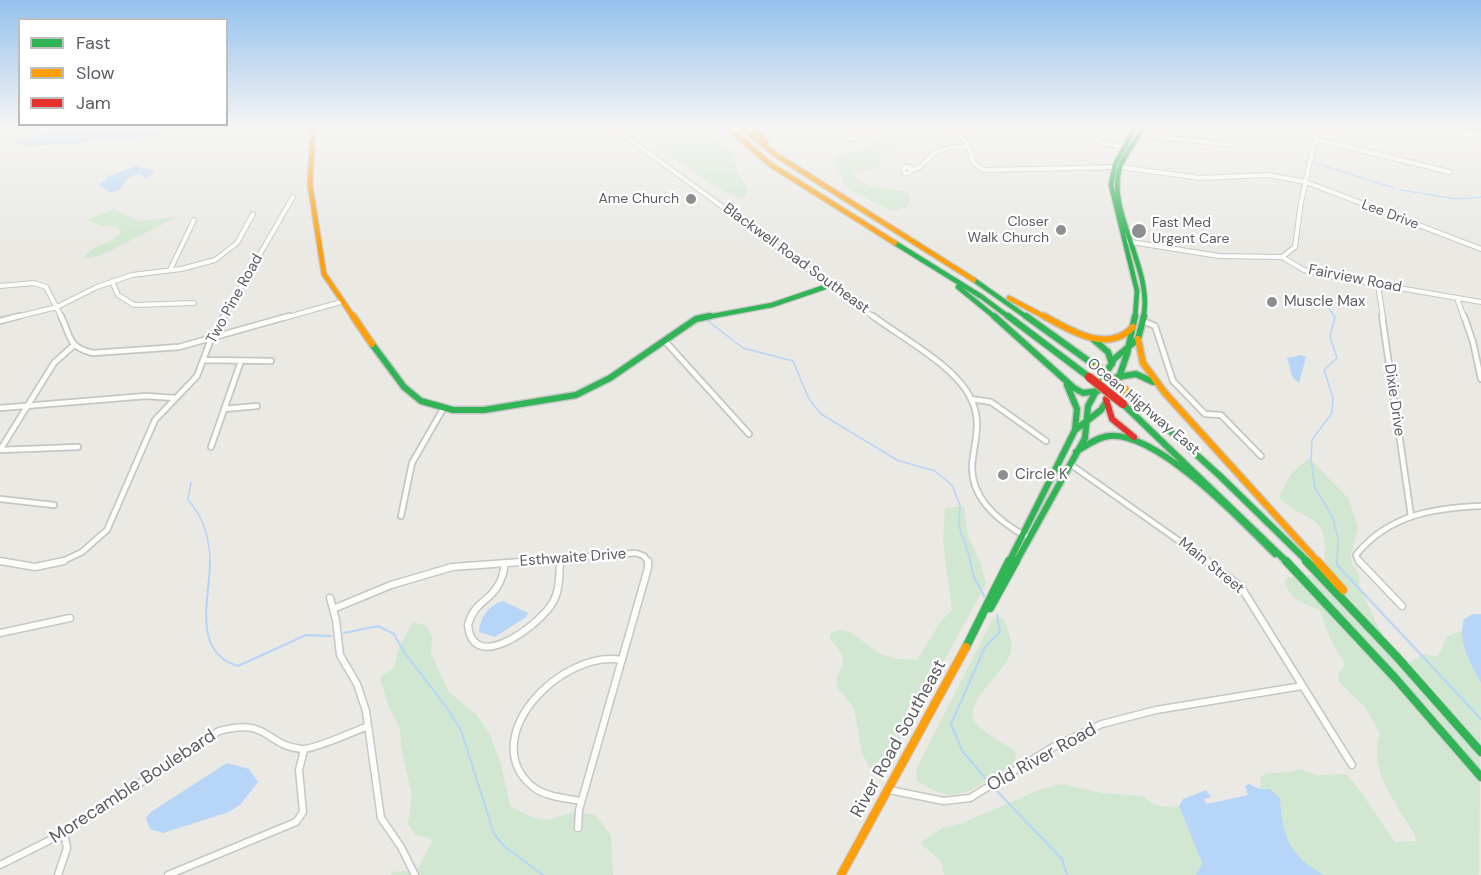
<!DOCTYPE html>
<style>
body{margin:0}
#map{position:relative;width:1481px;height:875px;overflow:hidden;background:#eae9e4;font-family:"DM Sans",sans-serif}
canvas{display:block}
.legend{position:absolute;left:18px;top:18px;width:210px;height:108px;box-sizing:border-box;background:#fff;border:2px solid #bdbec0;margin:0;padding:8px 10px;list-style:none;font-size:18px;color:#5a5d62}
.legend li{display:flex;align-items:center;gap:12px;height:30px}
.legend b{width:30px;border:2px solid #bdbec0}
</style>
<div id="map">
<canvas width="1481" height="875"></canvas>
<ul class="legend">
<li><b style="height:8px;background:#30b455"></b>Fast</li>
<li><b style="height:8px;background:#ff9f0a"></b>Slow</li>
<li><b style="height:8px;background:#e5322d"></b>Jam</li>
</ul>
</div>
<script>
const c = document.querySelector('canvas').getContext('2d');
c.lineJoin = 'round';
function paint(path, color) {
  c.fillStyle = color;
  c.fill(path, 'evenodd');
}
function stroke(path, color, width, dash) {
  c.strokeStyle = color;
  c.lineWidth = width;
  c.lineCap = dash ? 'butt' : 'round';
  c.setLineDash(dash || []);
  c.stroke(path);
}
function drawText(font, color, halo, rows, align = 'center') {
  c.font = font + ' "DM Sans",sans-serif';
  c.lineWidth = 4.5;
  c.setLineDash([]);
  c.textBaseline = 'middle';
  c.strokeStyle = halo;
  c.fillStyle = color;
  for (const [text, x, y, turn = 0] of rows) {
    c.save();
    c.translate(x, y);
    c.rotate((+turn || 0) * Math.PI / 180);
    c.textAlign = isNaN(turn) ? turn : align;
    if (halo) c.strokeText(text, 0, 0);
    c.fillText(text, 0, 0);
    c.restore();
  }
}
paint(new Path2D(`
 M632,127H698L733,153L738,172L748,189L745,199C723,198 654,142 632,127Z
 M900,127H914L894,147L880,154L881,167L853,173C863,192 893,186 909,194L910,202L907,207L892,211L850,190L845,185L833,160L837,156L861,150Z
 M113,209L138,221L177,217L100,256L84,259C89,245 110,246 121,232L116,226H102L87,220Z
 M1309,458L1349,499L1358,528L1351,556L1352,564L1359,575L1360,589L1386,642L1408,664L1423,654L1438,657L1447,636L1462,631L1467,655L1481,683L1479,875H1324C1289,857 1283,836 1280,798L1265,788L1260,789L1261,776C1273,770 1287,775 1300,769L1318,775L1346,774L1358,788L1395,842L1416,841L1415,835C1397,804 1367,770 1380,733L1364,706L1339,682L1338,674L1345,664L1331,641L1320,610C1304,603 1289,601 1285,581L1288,577L1313,575L1324,565C1331,510 1305,525 1279,497L1291,474Z
 M964,506L968,536L980,561L986,584L883,772L870,769L862,753L854,708L837,687C836,663 855,666 830,639V634C848,620 867,649 883,655C894,660 906,659 917,660L941,621L952,610L943,542L945,508Z
 M993,618H1003C1007,628 1013,639 1011,650C1009,671 958,704 977,724C987,735 1003,743 1015,751L1016,762C1009,769 1000,773 992,778C961,797 950,802 917,781L916,770Z
 M413,622L427,626L432,637L431,653L448,691L477,715L490,734L501,765L510,806L531,817L548,820L575,812L595,815L611,835L613,875H391L392,872L417,870L433,839L416,835L408,824L412,796L401,747L400,728L388,705L380,677L394,668L399,647Z
 M1060,784L1102,793L1144,796C1153,808 1165,807 1179,806L1202,863L1196,875H944L942,862L920,843L944,827L960,824L1039,790Z`), '#d1e7d1');
paint(new Path2D(`
 M73,127L176,132L126,141L95,140L75,144L26,146L13,144L25,137Z
 M136,166L155,171L146,179L141,174C128,175 125,181 120,190L111,193L99,185L109,176Z
 M1301,355L1306,357L1299,383L1293,378L1287,358Z
 M503,601L528,613L526,617L495,637L479,632C480,617 489,605 503,601Z
 M1473,614H1481V683C1471,664 1457,642 1464,619Z
 M227,763L249,769L258,782L240,805L229,812L163,833L150,829L146,818L151,812Z
 M1249,784L1260,789H1270L1280,798C1283,837 1289,856 1324,875H1196L1202,863L1179,806L1183,799L1206,790L1211,797L1204,799L1207,804L1248,795L1245,786Z`), '#b6d5f7');
stroke(new Path2D(`
 M0,132L13,127
 M1303,160L1308,162
 M1315,163L1394,188
 M1400,190L1457,199L1481,197
 M1321,297L1335,317L1330,336L1337,358L1324,370L1333,398L1332,413L1312,440L1311,459L1315,488L1332,516L1338,537L1337,562
 M708,321L743,348L793,361L809,399L821,414L897,460L935,471L952,485L960,505L959,526L971,562
 M191,482L188,500C204,518 210,538 210,562`), '#b6d5f7', 1.5);
stroke(new Path2D(`
 M210,561C210,598 191,652 238,666L306,635L331,636
 M970,561L974,577L984,596
 M1337,561V565L1481,719
 M344,633L378,626L394,634L404,652L444,704L461,730L494,834L504,846L543,875
 M988,781L963,752L951,724L985,647L1000,632L997,615
 M994,788L1062,859L1067,875`), '#b6d5f7', 2);
const streetFar2 = new Path2D(`
 M613,127L875,318
 M935,127H944
 M956,127L969,147L973,163L984,170L1120,167L1200,178L1268,175L1306,182L1481,249
 M1091,127L1098,142L1124,147
 M1339,127L1343,136
 M1140,135L1233,145
 M850,139L887,127
 M1315,139L1450,172
 M903.5 170a3.5 3.5 0 1 1 7 0a3.5 3.5 0 1 1-7 0Z
 M912,170C923,167 923,163 931,156C941,147 956,147 969,147
 M1125,241L1219,256L1282,257L1304,270L1323,275L1481,302
 M1282,257L1295,247L1301,202L1318,127
 M170,270L194,220
 M112,281L118,295L134,305L194,303
 M1378,285L1383,318
 M0,286L34,283L46,287L62,318
 M1457,298L1464,318
 M12,318L57,307L97,287L132,275L181,269L215,260L237,243L253,214
 M223,318L293,197
 M284,318L341,302`);
const streetFar1 = new Path2D(`
 M61,316C71,336 67,347 93,353L179,347L289,316
 M873,316C902,338 956,366 971,399C981,419 976,436 973,457C966,496 999,522 1029,538
 M1382,316L1411,516
 M1464,316L1473,342L1481,379
 M0,321L19,316
 M1143,321L1155,326L1173,381L1205,414L1221,415L1261,456
 M664,340L749,434
 M203,360L271,361
 M971,399L991,402L1046,441
 M0,408L146,396L175,398
 M224,409L257,406
 M211,447L241,361
 M0,450L54,363L73,346
 M0,450L78,447
 M1070,464L1209,562
 M0,499L54,505
 M401,516L412,463L443,409
 M0,561L7,562
 M61,562L82,552L107,530L155,420L197,376L211,339L224,316
 M515,562L636,553L644,556L648,562
 M560,562V559
 M1359,562L1356,555C1388,515 1433,508 1481,506`);
const street = new Path2D(`
 M0,561L35,567L64,561
 M1207,561L1241,587L1352,765
 M1359,561L1402,606
 M505,563C500,603 475,596 468,625C473,676 541,624 553,602C560,590 559,575 560,561
 M330,598L336,620L340,655L357,684L366,711L381,818L401,847L415,875
 M333,609L391,585L452,567L535,561
 M0,633L70,618
 M889,790L944,801L970,798L1053,747L1102,724L1156,710L1302,686
 M581,801C565,798 546,797 533,787C475,739 560,649 622,660
 M578,828L579,810L648,568V561
 M0,865L64,833L219,731C270,717 265,746 302,749C313,750 355,731 368,726
 M58,875L67,848L64,833
 M168,875L296,822L303,812L299,770L304,750`);
const fastFar2 = new Path2D(`
 M1461,127L1481,129
 M895,243L982,297L1010,318
 M974,280L1028,318
 M958,287L996,318
 M702,318L772,305L831,285
 M1135,318L1137,291L1111,185L1115,165L1135,127
 M1143,318C1155,272 1105,210 1120,167C1125,154 1137,139 1144,127`);
const fastFar1 = new Path2D(`
 M994,316L1074,388L1083,393L1098,391
 M1008,316L1089,377
 M1026,316L1097,367
 M1094,340L1108,352L1112,364
 M372,344L404,387L421,401L453,410H484L576,395L610,378L696,319L710,316
 M1117,377L1136,374L1153,382
 M1067,385L1077,409L1075,430
 M1126,391L1220,476L1308,562
 M1123,404L1287,562
 M1076,452C1086,446 1097,437 1109,436C1157,431 1242,521 1275,554
 M1009,562L1075,430L1101,410L1116,386L1127,354L1135,316
 M1016,562L1085,438L1088,406L1114,359L1138,339L1144,316`);
const fast = new Path2D(`
 M1286,561L1396,679L1481,777
 M1306,561L1397,657L1481,752
 M990,608L1016,561
 M966,647L1009,561`);
const slowFar2 = new Path2D(`
 M313,127L310,185L324,274L354,318
 M727,127L771,165L895,243
 M742,127L776,155L974,280
 M753,127L766,142
 M1009,298L1047,318`);
const slowFar1 = new Path2D(`
 M353,316L372,344
 M1044,316C1071,331 1108,354 1133,327
 M1138,339L1143,363L1165,393L1318,562`);
const slow = new Path2D(`
 M1317,561L1343,590
 M841,875L966,647`);
const jam = new Path2D(`
 M1106,399L1112,419L1134,437`);
stroke(streetFar2, '#c6c6c5', 6);
stroke(streetFar1, '#c6c6c5', 8);
stroke(street, '#c6c6c5', 9);
stroke(fastFar2, '#c7c7c6', 7);
stroke(fastFar1, '#c7c7c6', 9);
stroke(fast, '#c7c7c6', 10);
stroke(slowFar2, '#c7c7c6', 7);
stroke(slowFar1, '#c7c7c6', 9);
stroke(slow, '#c7c7c6', 10);
stroke(jam, '#c7c7c6', 9);
stroke(streetFar2, '#fcfcfb', 4);
stroke(streetFar1, '#fcfcfb', 4.5);
stroke(street, '#fcfcfb', 6);
stroke(fastFar2, '#30b455', 4.5);
stroke(fastFar1, '#30b455', 6);
stroke(fast, '#30b455', 8);
stroke(slowFar2, '#ff9f0a', 4.5);
stroke(slowFar1, '#ff9f0a', 6);
stroke(slow, '#ff9f0a', 8);
stroke(jam, '#e5322d', 6);
const slowBridge = new Path2D(`
 M1097,367L1126,391`);
const jamBridge = new Path2D(`
 M1089,377L1123,404`);
stroke(slowBridge, '#c1b692', 10, []);
stroke(jamBridge, '#c1b692', 10, []);
stroke(slowBridge, '#ff9f0a', 8);
stroke(jamBridge, '#e5322d', 8);
const sky = c.createLinearGradient(0, 0, 0, 249);
sky.addColorStop(0, '#94c1ee');
sky.addColorStop(0.51, '#f6f5f3');
sky.addColorStop(1, '#f6f5f300');
c.fillStyle = sky;
c.fillRect(0, 0, 1481, 249);
for (const [x, y, r, color] of [
 [691,199,6,"#8c8e90"],
 [1061,230,6,"#8c8e90"],
 [1139,231,8,"#8c8e90"],
 [1272,302,6,"#8c8e90"],
 [1003,475,6,"#8c8e90"]
]) {
  const dot = new Path2D();
  dot.arc(x, y, r, 0, 2 * Math.PI);
  c.fillStyle = color;
  c.fill(dot);
  stroke(dot, '#fff', 2);
}
drawText('14px', '#5a5d62', '#fff', [
 ["Ame Church",679,199],
 ["Closer",1049,222],
 ["Walk Church",1049,238],
 ["Fast Med",1152,223,"left"],
 ["Urgent Care",1152,239,"left"]
], 'right');
drawText('14px', '#5a5d62', '#fff', [
 ["Lee Drive",1390,215,21]
]);
drawText('15px', '#5a5d62', '#fff', [
 ["Blackwell Road Southeast",796,259,36],
 ["Fairview Road",1355,279,11],
 ["Two Pine Road",235,299,-61],
 ["Dixie Drive",1394,400,82],
 ["Ocean Highway East",1143,407,40],
 ["Esthwaite Drive",573,558,-4],
 ["Main Street",1211,566,39]
]);
drawText('15px', '#5a5d62', '#fff', [
 ["Muscle Max",1284,302],
 ["Circle K",1015,475]
], 'left');
drawText('18px', '#5a5d62', '#fff', [
 ["River Road Southeast",899,739,-61],
 ["Old River Road",1042,758,-29],
 ["Morecamble Boulebard",133,787,-33]
]);
</script>
